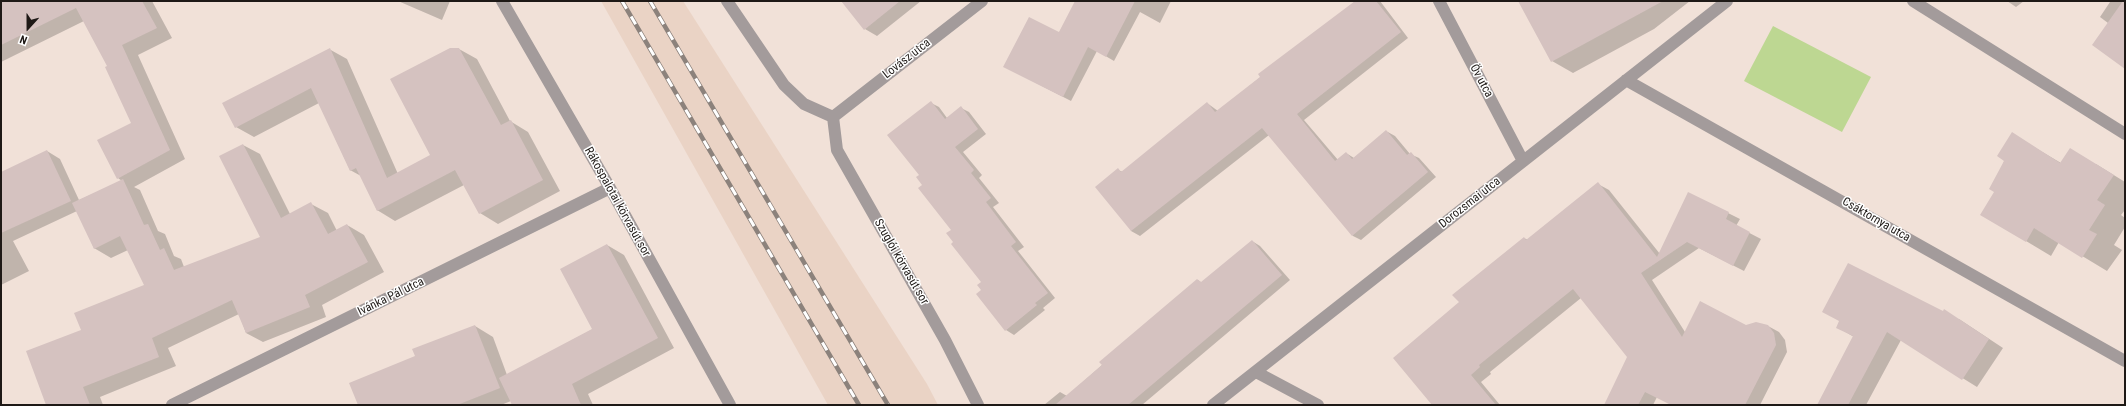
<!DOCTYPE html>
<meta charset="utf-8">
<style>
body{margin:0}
#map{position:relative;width:2126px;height:406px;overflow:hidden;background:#f1e1d8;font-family:"Roboto Condensed",sans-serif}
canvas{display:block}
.frame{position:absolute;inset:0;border:2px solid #1e1916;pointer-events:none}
.north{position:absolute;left:8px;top:8px;width:40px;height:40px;-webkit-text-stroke:3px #fff;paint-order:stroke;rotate:201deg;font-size:11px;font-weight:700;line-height:16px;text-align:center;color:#1e1916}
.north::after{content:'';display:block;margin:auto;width:14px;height:18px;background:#1e1916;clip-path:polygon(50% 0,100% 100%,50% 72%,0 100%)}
</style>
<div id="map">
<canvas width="2126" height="406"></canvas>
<div class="frame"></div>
<div class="north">N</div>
</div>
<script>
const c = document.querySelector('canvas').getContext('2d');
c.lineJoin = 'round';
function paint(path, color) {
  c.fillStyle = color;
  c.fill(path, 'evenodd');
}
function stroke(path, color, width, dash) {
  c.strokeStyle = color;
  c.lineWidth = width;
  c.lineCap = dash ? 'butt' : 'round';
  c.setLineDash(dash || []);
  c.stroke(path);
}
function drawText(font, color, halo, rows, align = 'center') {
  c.font = font + ' "Roboto Condensed",sans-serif';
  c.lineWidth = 3;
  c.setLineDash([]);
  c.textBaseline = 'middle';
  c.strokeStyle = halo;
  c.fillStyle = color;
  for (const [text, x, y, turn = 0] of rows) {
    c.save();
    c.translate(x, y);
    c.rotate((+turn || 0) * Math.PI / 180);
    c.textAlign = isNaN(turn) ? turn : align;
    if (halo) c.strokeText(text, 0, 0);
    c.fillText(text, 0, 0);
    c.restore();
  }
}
paint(new Path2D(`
 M601,1H683L927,384L938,405H828Z`), '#ead3c5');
paint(new Path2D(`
 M1773,26L1871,77L1842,132L1744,81Z`), '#bdd792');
paint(new Path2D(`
 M1,1H152L172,38L138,55L185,159L134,187L140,190L158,231L165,234L174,256L181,259L184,267L262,237L243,145L260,154L290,214L311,204L328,213L337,231L347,225L364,235L384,272L322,305L326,317L263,342L246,333L239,314L168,348L176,366L100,397L103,405H47L82,331L145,286L128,250L111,258L94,248L77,211L13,241L29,271L1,285V173L47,151L60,159L79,200L122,181L118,178L132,124L109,67L84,21L1,62Z
 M398,1H450L442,20Z
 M842,1H921L877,36L865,29Z
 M1076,1H1171L1160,23L1140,12L1114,61L1097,51L1071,101L1013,71L1059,33Z
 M1356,1H1380L1408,38L1304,120L1338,160L1346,153L1354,158L1386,131L1395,136L1410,154L1419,158L1436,177L1361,240L1353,236L1269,135L1140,236L1131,231L1118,170L1123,172L1207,103L1218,111Z
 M1519,1H1690L1654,29L1573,73L1552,61Z
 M2007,1H2024L2016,7Z
 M2108,1H2125V67L2108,23L2100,17L2110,2Z
 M329,49L347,59L398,174L432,156L459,49L477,59L510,121L528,132L560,191L498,224L480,213L464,185L395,221L377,210L361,176L350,170L319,103L254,137L236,127Z
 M931,103L939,107L947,118L961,108L969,112L986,134L963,152L982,175L979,178L999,203L993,207L1024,247L1018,251L1055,298L1043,308L1045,310L1014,335L1006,330L982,290V282L955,242L952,230L923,185L920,176Z
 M2012,134L2061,163L2096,164L2125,182V210L2121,215L2125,218V227L2114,245L2122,250L2107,271L2059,242L2051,256L2026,241L1995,192Z
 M1598,184L1609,190L1660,254L1728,213L1740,219L1736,226L1761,239L1744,271L1699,248L1652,280L1685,332L1768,326L1779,332L1785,340L1787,352L1760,405H1672L1657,397L1653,405H1605L1628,357L1581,298L1490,372L1491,374L1481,382L1500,405H1433L1460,303L1524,238L1528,240Z
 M1252,241L1260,246L1290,280L1142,405H1044L1060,392L1067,396L1198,280L1202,283Z
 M607,245L624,255L674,348L588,394L593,405H513L511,401L501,405H359L416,357L475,326L493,337L507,375L593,329Z
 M1959,319L2003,348L1977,387L1901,340L1866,405H1823L1854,337L1837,327Z`), '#0003');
paint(new Path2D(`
 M1,1H142L157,28L122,45L170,150L117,179L97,140L131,123L105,67L107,66L76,8L1,45Z
 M841,1H900L864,30Z
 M1075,1H1135L1106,57L1088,47L1063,97L1003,67L1029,17L1059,32Z
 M1355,1H1376L1401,32L1297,114L1335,161L1346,152L1352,159L1386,130L1407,155L1411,152L1428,172L1352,236L1262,128L1131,231L1095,187L1118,168L1121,172L1207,102L1215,112L1260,77L1258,74Z
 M1518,1H1663L1551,62Z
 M2123,1H2125V69L2092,45Z
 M330,48L387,178L430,155L390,79L450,48H459L501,125L511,120L543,180L479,214L455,170L377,211L356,168L350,171L311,88L235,128L222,103Z
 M931,101L945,119L961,106L978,129L955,147L974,170L971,173L991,198L986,202L1016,242L1011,246L1048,293L1035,303L1037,305L1005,331L976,294L981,290L977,285L981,282L951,244L953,242L946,233L951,230L918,188L922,185L916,177L919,175L887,135Z
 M2012,132L2060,163L2070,148L2114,175L2097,200L2105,205L2089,230L2097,234L2082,258L2034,228L2026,242L1980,215L1994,192L1989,189L2004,161L1997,156Z
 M243,144L281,218L311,202L328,234L347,224L368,262L305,295L310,307L246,333L232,300L152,338L159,357L83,387L90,405H46L26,351L81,330L74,313L144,285L120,236L94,249L72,203L123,179L144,225L148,224L160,250L164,248L174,270L260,237L219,156Z
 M47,150L71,201L1,233V172Z
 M1598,182L1657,257L1688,192L1729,212L1726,219L1750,232L1733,266L1687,242L1641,273L1682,337L1700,301L1746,325L1756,322L1768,325L1774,333L1776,345L1745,405H1671L1645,392L1638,405H1604L1627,357L1573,289L1479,365L1480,367L1471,375L1496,405H1432L1393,358L1459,302L1452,295L1524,237L1526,240Z
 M1252,240L1282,275L1128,405H1055L1102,365L1099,362L1197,279L1201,282Z
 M607,244L658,338L572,384L581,405H512L499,378L592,329L560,269Z
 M1848,263L1943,311L1944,309L1989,339L1962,380L1887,332L1848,405H1817L1853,336L1836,328L1839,321L1822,312Z
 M475,325L500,388L457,405H358L349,383L415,356L412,349Z`), '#d5c2c0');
stroke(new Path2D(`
 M502,1L610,188L730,405
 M727,1L784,85L804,104L833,117
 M1439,1L1523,161
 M1913,1L2125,134
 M1626,80L2125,361
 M833,117L837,150L945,340L978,405
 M833,117L982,1
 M1256,372L1318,405
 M172,405L610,188
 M1213,405L1727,1`), '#a39b9b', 12);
const rail = new Path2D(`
 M622,1L859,405
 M650,1L888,405`);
stroke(rail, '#8c827c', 4.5);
stroke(rail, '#fff', 3, [9]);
drawText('12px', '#1e1916', '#fff', [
 ["Lovász utca",907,59,-38],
 ["Öv utca",1481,81,62],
 ["Rákospalotai körvasút sor",617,202,61],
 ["Dorozsmai utca",1470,203,-38],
 ["Csáktornya utca",1876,220,30],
 ["Szuglói körvasút sor",901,262,60],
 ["Ivánka Pál utca",391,297,-26]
]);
</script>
